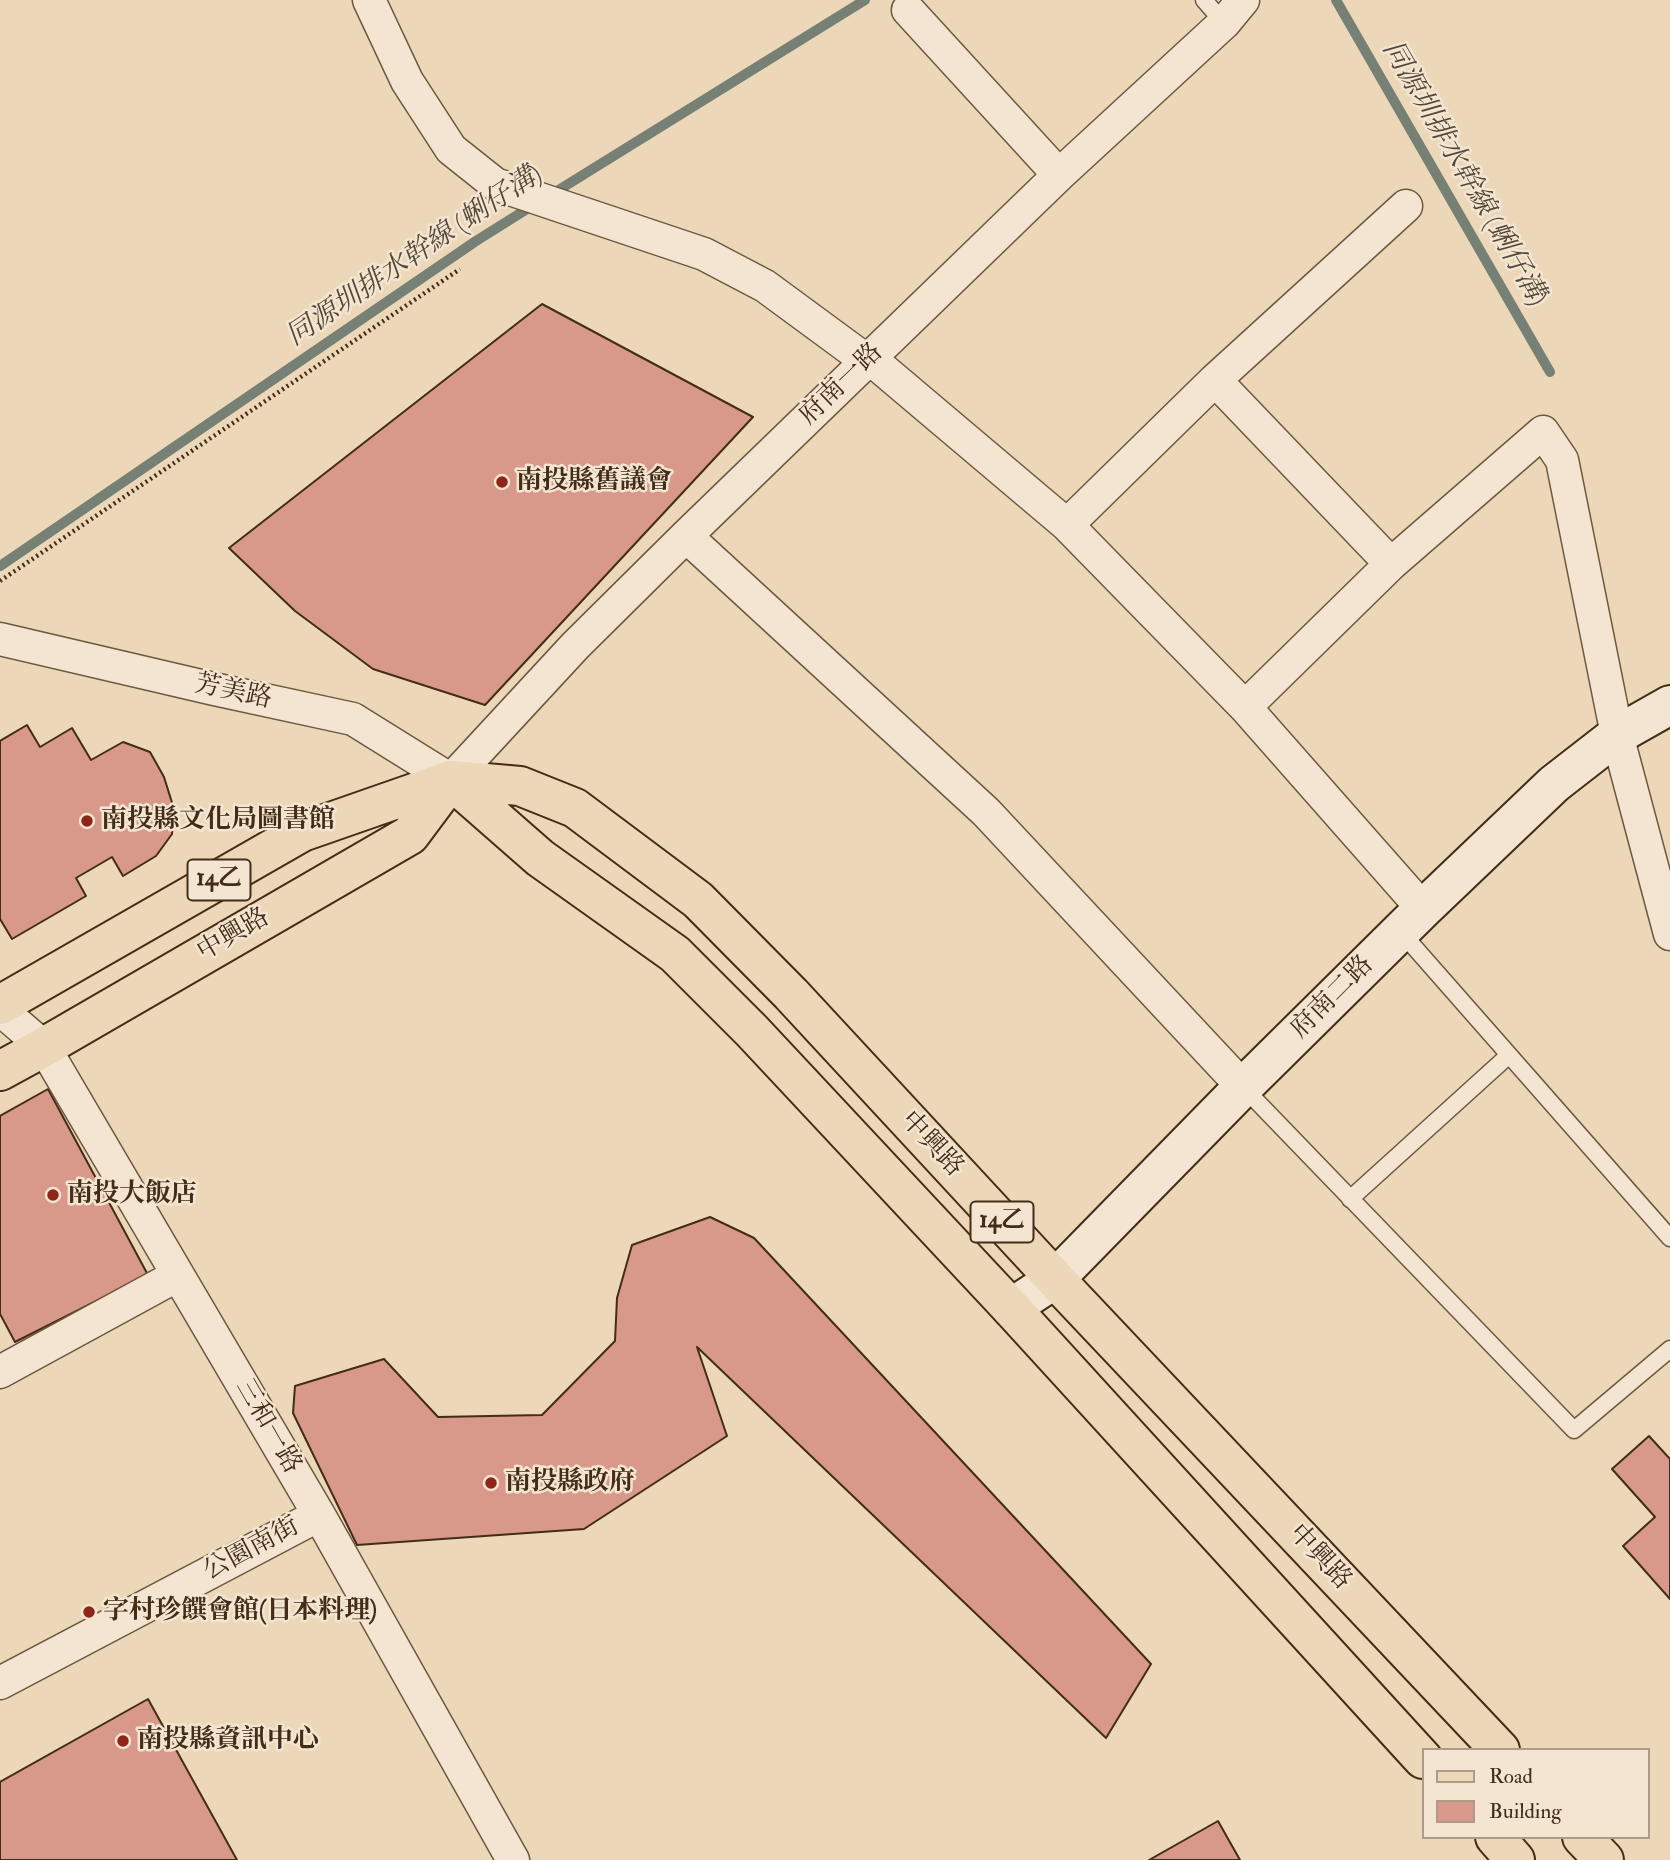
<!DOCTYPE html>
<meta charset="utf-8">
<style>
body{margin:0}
#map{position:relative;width:1670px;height:1860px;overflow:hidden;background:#ecd7b9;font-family:"IM FELL Double Pica",serif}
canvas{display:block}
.legend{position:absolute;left:1422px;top:1748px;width:228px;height:91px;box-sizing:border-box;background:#f3e5d2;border:2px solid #ad9b87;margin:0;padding:9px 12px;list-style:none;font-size:21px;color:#432d16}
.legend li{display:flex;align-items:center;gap:14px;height:35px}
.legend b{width:35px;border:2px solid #ad9b87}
</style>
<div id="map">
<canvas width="1670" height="1860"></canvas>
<ul class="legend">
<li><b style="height:9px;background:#ecd7b9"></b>Road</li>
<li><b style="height:19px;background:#d8988a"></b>Building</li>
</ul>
</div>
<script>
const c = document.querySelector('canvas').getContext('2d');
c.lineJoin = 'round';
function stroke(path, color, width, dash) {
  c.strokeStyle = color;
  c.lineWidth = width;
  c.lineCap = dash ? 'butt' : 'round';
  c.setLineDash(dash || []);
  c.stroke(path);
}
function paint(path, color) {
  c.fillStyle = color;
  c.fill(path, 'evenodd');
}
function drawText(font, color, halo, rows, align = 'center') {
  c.font = font + ' "IM FELL Double Pica","Noto Serif TC",serif';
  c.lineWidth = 5;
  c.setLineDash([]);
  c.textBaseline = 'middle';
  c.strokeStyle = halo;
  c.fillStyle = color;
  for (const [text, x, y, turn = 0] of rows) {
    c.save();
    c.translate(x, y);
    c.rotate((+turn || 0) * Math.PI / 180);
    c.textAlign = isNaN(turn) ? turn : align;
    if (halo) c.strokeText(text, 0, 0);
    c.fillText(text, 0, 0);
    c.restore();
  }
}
stroke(new Path2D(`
 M1336,0L1550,372
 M549,196L865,0
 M0,566L476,241L535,204`), '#778075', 10);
const building = new Path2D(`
 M542,304L753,417L485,705L373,669L295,611L229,548Z
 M27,725L40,747L72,728L91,760L123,742L150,752L164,777L174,809L172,834L156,856L123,876L112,857L76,878L86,896L12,939L0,919V741Z
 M48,1089L148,1275L15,1342L0,1314V1116Z
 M710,1217L754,1238L1151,1664L1106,1738L697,1347L727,1436L584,1529L357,1545L293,1413L295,1386L384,1359L438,1417L542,1415L615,1341L617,1298L632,1245Z
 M1649,1436L1670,1459V1599L1623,1546L1655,1517L1612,1469Z
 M148,1699L237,1860H0V1782Z
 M1218,1821L1240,1860H1149Z`);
paint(building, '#d8988a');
stroke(building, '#432d16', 2);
const lane = new Path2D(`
 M1204,0L1224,23
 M1401,932L1670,1238
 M1243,1087L1574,1430L1670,1349
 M1350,1199L1509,1055`);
const street = new Path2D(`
 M369,0L407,81L451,149L495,184L704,254L765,286L867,361H873L1067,525L1245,707L1423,909
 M908,10L1059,175
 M1215,380L1391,564
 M1067,525L1215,380L1406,206
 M686,536L986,812L1243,1087
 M0,639L214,689L353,719L451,780L575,646L686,536L1059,175L1224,23L1243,0
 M1245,707L1391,564L1543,432L1562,460L1617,735L1670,934
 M0,1009L44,1047L319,1515L513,1860
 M0,1372L178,1275
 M0,1683L319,1515`);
const secondary = new Path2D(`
 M1011,1308L1055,1279L1243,1087L1423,909L1554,784L1617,735L1670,705`);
const primary = new Path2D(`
 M451,780L540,858L675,954L752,1031L1011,1308L1423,1759
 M0,1005L302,832L451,780L520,786L575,808L698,900L791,994L1055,1279L1500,1750
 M0,1071L44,1047L410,835L451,780
 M1495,1837L1515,1860
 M1582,1837L1604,1860`);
stroke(lane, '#6d583f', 19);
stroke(street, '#6d583f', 35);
stroke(secondary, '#432d16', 42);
stroke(primary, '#432d16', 42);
stroke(new Path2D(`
 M0,581L460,269`), '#432d16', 4.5, [2, 3.5]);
stroke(lane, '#f3e5d2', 16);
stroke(street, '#f3e5d2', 32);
stroke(secondary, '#f3e5d2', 38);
stroke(primary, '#ecd7b9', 38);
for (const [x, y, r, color] of [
 [502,482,7,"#8f2418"],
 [87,821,7,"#8f2418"],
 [53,1195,7,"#8f2418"],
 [491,1483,7,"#8f2418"],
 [89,1612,7,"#8f2418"],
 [123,1741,7,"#8f2418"]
]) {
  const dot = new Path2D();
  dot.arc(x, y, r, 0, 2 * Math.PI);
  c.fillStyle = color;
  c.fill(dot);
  stroke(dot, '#f3e5d2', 2.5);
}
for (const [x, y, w] of [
 [219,880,63],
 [1002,1222,63]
]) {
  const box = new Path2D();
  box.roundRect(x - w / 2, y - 20.5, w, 41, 5);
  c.fillStyle = '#f3e5d2';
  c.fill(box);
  stroke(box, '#432d16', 2);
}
drawText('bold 24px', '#432d16', null, [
 ["14乙",219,880],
 ["14乙",1002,1222]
]);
drawText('26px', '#432d16', '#f3e5d2', [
 ["府南一路",842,385,-44],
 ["芳美路",233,693,12],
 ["中興路",234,936,-30],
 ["府南二路",1333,998,-45],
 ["中興路",931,1145,47],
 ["三和一路",267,1427,60],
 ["公園南街",252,1550,-28],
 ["中興路",1319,1558,47]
]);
drawText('bold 26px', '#432d16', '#f3e5d2', [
 ["南投縣舊議會",516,482],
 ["南投縣文化局圖書館",101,821],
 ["南投大飯店",67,1195],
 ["南投縣政府",505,1483],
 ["字村珍饌會館(日本料理)",103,1612],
 ["南投縣資訊中心",137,1741]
], 'left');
drawText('italic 28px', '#544936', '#f3e5d2', [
 ["同源圳排水幹線 (蜊仔溝)",1463,174,60],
 ["同源圳排水幹線 (蜊仔溝)",415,257,-34]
]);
</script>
